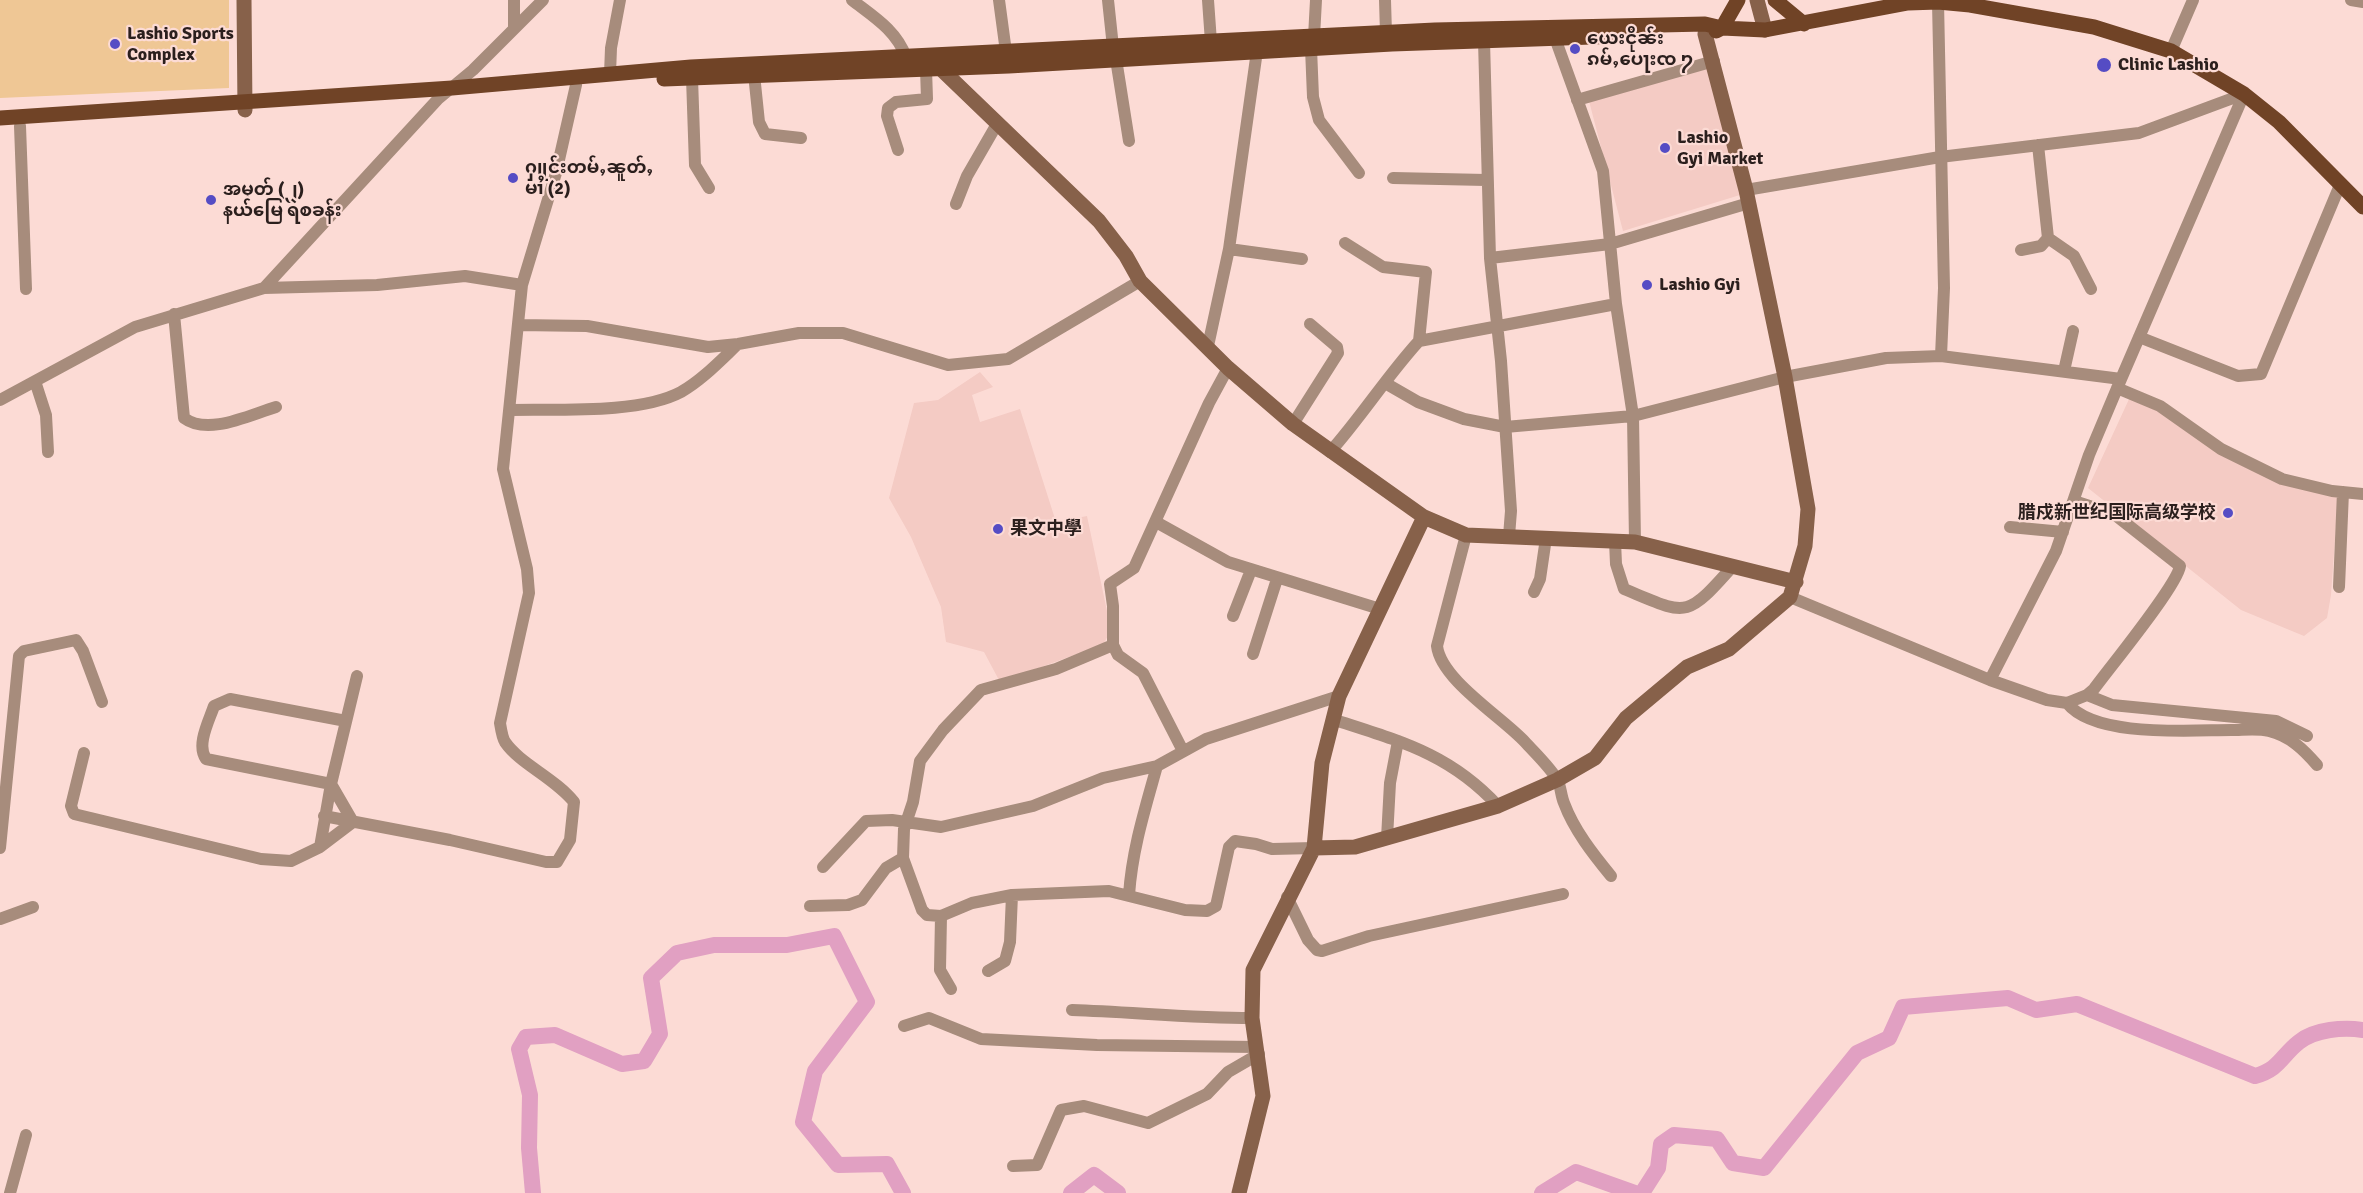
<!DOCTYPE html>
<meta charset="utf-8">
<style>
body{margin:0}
canvas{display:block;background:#fcdbd5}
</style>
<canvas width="2363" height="1193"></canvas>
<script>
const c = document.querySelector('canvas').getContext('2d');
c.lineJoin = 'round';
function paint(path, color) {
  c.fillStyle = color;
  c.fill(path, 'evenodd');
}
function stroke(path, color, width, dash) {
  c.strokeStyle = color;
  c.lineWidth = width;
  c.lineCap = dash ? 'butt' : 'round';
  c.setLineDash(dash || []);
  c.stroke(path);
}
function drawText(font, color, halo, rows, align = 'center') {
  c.font = font + ' Signika,"Noto Sans SC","Noto Sans Myanmar",sans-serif';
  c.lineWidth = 4.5;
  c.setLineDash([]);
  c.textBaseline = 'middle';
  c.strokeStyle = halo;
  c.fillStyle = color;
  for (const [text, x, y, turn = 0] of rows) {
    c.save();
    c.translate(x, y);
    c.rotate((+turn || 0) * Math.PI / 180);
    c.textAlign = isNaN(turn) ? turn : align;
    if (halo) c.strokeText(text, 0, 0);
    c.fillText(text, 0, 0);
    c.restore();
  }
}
paint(new Path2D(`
 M1712,66L1740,195L1623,231L1589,101Z
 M980,372L993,387L972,395L980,422L1020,409L1056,522L1087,516L1111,630L1104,643L1091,649L1000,682L984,652L946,642L941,607L911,537L889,498L914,403L938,400Z
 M2130,397L2155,408L2222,456L2338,497L2331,595L2327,618L2304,636L2241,610L2088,488Z`), '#f4cbc4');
paint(new Path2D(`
 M0,0H229V88L0,98Z`), '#efc795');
stroke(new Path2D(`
 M533,1193L529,1148L530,1095L519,1049L526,1037L555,1035L622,1064L644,1061L660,1034L651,978L677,953L714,945H787L834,936L867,1002L815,1071L803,1122L838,1165L887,1164L903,1193
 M1071,1193L1094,1175L1118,1193
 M1542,1193L1576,1172L1635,1193
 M1642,1193L1658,1168L1661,1144L1674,1135L1717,1139L1733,1163L1764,1168L1857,1053L1889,1038L1903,1007L2008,998L2036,1010L2077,1004L2255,1076C2280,1069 2281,1056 2299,1042C2315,1029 2344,1027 2363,1030`), '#e1a0c2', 16);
stroke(new Path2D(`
 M514,0V27
 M852,0C874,17 896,30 906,57
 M999,0L1006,52
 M1108,0L1113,47
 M1208,0L1211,42
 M1385,0L1386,33
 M2351,0L2363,2
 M1938,2L1944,288L1941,356
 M1314,37L1316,0
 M1555,38L1603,171L1616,304L1633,416L1635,542
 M1484,41L1490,258L1501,361L1511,511L1509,536
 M1311,48L1313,97L1319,120L1359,173
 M2171,51L2193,0
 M1116,59L1129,141
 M610,74L611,48L620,0
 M754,74L759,122L765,134L801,138
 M692,78L695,165L709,188
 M1577,100L1714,61
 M20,126L26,289
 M898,150L887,116L888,108L896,102L927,99L926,69
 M1393,178L1486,180
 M1746,190L1940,157L2139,133L2244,94L2121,379L2089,455L2056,551L1990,680
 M956,204L967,176L997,124
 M2048,238L2074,256L2091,289
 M1345,243L1383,267L1426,272L1419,341
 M1229,249L1302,259
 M2021,250L2041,246L2048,238L2038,145
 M1490,258L1610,244L1749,203
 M264,288L438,99L473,70L543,0
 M174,314L184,418C208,436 249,415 276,407
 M519,325L587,326L708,347L738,344L799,333H843L948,365L1008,359L1140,281
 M2139,337L2238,376L2261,374L2340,185
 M1208,346L1229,249L1257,51
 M2064,371L2073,331
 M35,381L46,415L48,452
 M1385,383L1418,402L1464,419L1505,427L1633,416L1785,377L1886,358L1941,356L2121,379
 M2117,388L2160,406L2221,449L2282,479L2332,491L2363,494
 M0,400L135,327L264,288L377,285L465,276L522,285
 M511,410C557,409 640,414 681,392C702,380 720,361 738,344
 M1293,424L1338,353L1337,347L1310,324
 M1330,452C1362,416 1387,376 1419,341L1616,304
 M1156,522L1228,562L1380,609
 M2010,527L2063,532
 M1466,535L1437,646C1441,680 1502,717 1525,742C1535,753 1551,768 1558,781C1561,788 1561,796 1564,803C1574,830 1593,854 1611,876
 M1615,541L1616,564L1624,589C1687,615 1685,620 1732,567
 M2339,587L2343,492
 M1534,592L1540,579L1546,538
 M1790,597L1990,680L2047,700L2067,703L2087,695L2094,689C2110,667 2177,586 2180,566L2114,514L2074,501
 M1233,616L1251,570
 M1113,645V606L1110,584L1134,568L1209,403L1228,368
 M1253,654L1277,579
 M2087,695L2112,705L2276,721L2307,736
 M2067,703C2095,738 2189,730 2232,730C2243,730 2258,728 2269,731C2290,736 2304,750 2317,765
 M1332,719C1399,741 1449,753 1498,806
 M1183,751L1143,673L1118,655L1113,645L1056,669L981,690L943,730L920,761L913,802L904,829L903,858L922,910L927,915L941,916L972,903L1012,895L1109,891L1185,910L1207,911L1216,906L1229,847L1235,841L1256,844L1272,849L1314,848
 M84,753L71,806L74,814L261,859L291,861L320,847L331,784L357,676
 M324,816L450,840L546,862H557L570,840L574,802C555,778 520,764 505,742C502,737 501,729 500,723L529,593L527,569L503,469L522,285L556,173L576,85
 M1387,838L1390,783L1398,741
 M320,847L353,822L331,784L206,759C196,745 209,721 214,706L230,699L346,721
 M0,848L19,656L24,651L76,640L83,651L102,702
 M823,867L866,821L892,820L941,827L1033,806L1103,778L1157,766L1206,739L1339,696
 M1129,895C1132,850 1145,809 1157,766
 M1287,897L1308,940L1317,950L1322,951L1369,936L1563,894
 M810,906L848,905L862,900L886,868L903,858
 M941,916L940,970L951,989
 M0,919L33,907
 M988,971L1005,961L1010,942L1012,895
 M1072,1010C1132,1012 1192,1018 1252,1018
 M904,1026L929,1018L981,1039L1097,1045L1256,1047
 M1013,1166L1037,1165L1061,1110L1084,1106L1148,1123L1207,1094L1228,1072L1259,1054
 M10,1193L26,1135`), '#a78c7c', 12);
stroke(new Path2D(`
 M244,0L245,110
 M1757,0L1765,30
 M940,68L1099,221L1126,256L1140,281L1228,368L1293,424L1424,517L1466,535L1635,542L1796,582
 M1314,848L1355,847L1498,806L1557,780L1595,758L1626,718L1687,667L1729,649L1790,597L1805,546L1808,509L1785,377L1746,190L1705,34
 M1239,1193L1263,1096L1252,1018L1253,970L1314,848L1322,763L1339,696L1424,517`), '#87614a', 15);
stroke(new Path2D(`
 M1775,0L1804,24
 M1716,31L1722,28L1738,0
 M664,79L1009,66L1392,44L1620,36
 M0,118L452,88L691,67L1435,30L1705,24L1722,28L1765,30L1908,3L1938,2L1970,5L2094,27L2171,51L2244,94L2279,122L2363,207`), '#704326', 15);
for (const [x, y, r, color] of [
 [115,44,6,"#554cc4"],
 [1575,49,6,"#554cc4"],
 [2104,65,8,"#554cc4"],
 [1665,148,6,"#554cc4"],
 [513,178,6,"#554cc4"],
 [211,200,6,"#554cc4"],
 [1647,285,6,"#554cc4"],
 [2228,513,6,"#554cc4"],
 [998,529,6,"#554cc4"]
]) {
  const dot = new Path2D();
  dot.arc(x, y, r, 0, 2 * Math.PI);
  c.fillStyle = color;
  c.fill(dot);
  stroke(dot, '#fcdbd5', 2);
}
drawText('bold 18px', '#2b1f1d', '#fcdbd5', [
 ["Lashio Sports",127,34],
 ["Complex",127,55],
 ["ယေးငိုၼ်း",1587,39],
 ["ၵမ်ႇပေႃးၸ ႒",1587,60],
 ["Clinic Lashio",2118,65],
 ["Lashio",1677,138],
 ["Gyi Market",1677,159],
 ["ႁူင်းတမ်ႇၼူတ်ႇ",525,168],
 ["မၢႆ (2)",525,189],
 ["အမှတ် (၂)",223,190],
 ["နယ်မြေ ရဲစခန်း",223,211],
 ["Lashio Gyi",1659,285],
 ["腊戍新世纪国际高级学校",2216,513,"right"],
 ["果文中學",1010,529]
], 'left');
</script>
